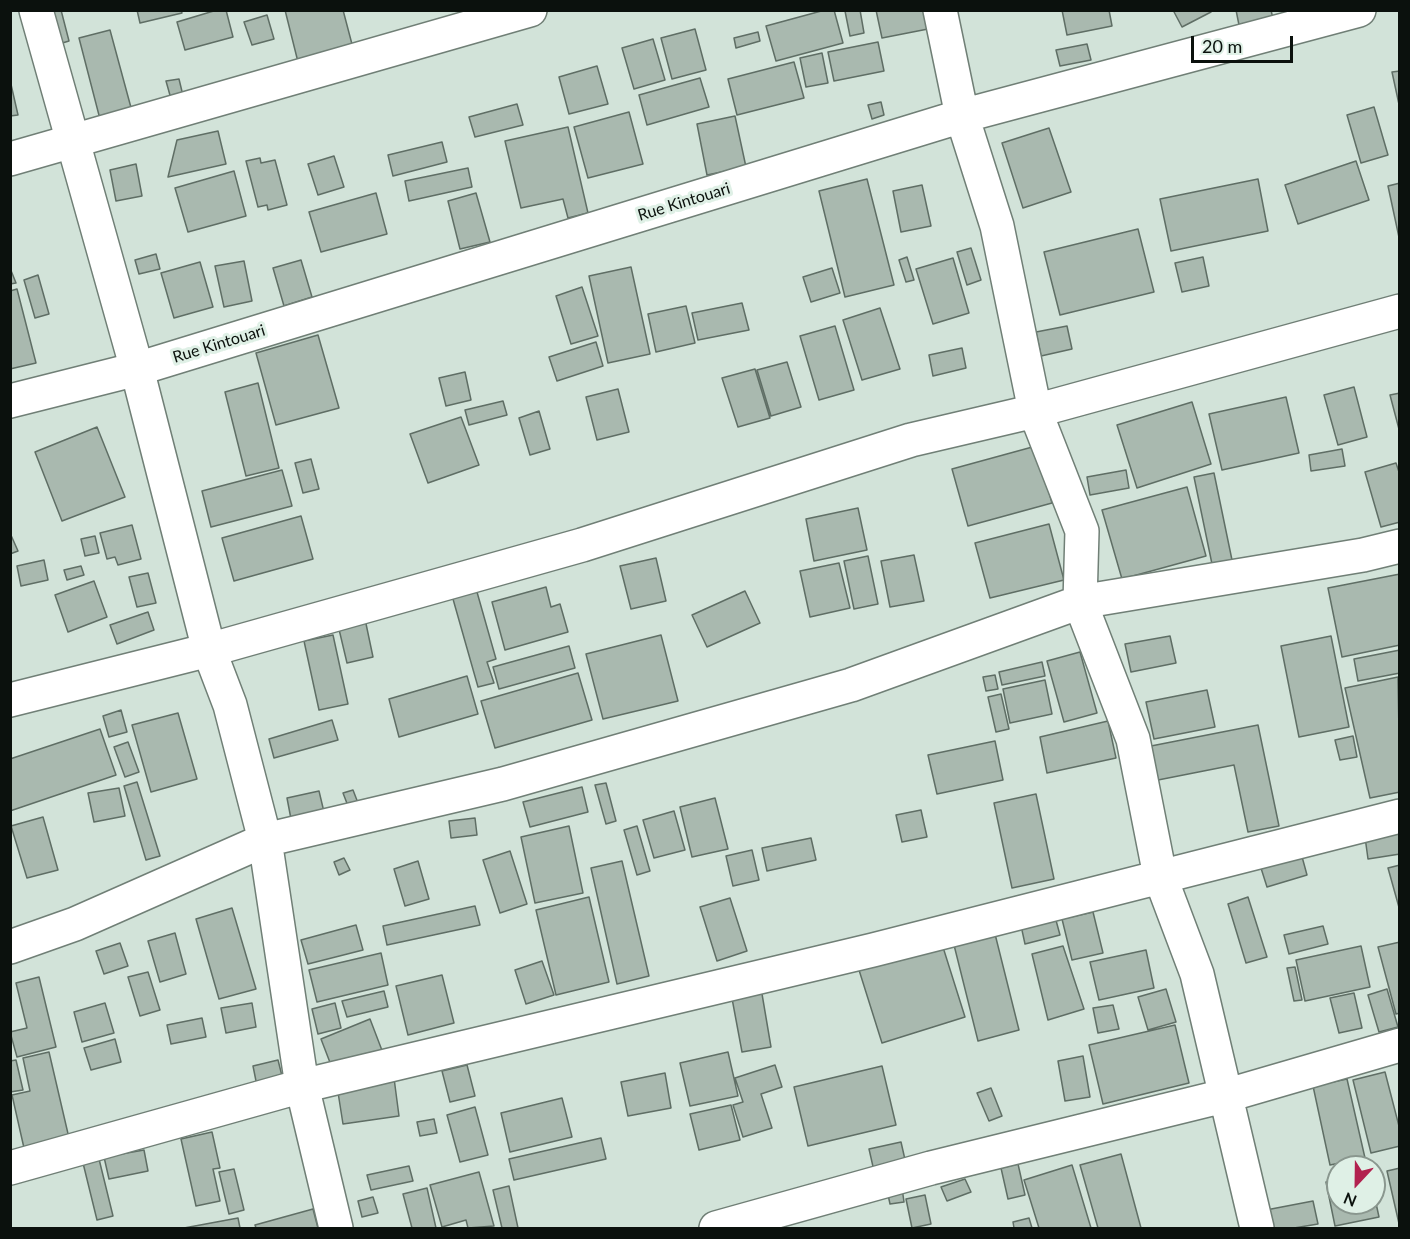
<!DOCTYPE html>
<style>
body{margin:0}
#map{position:relative;width:1410px;height:1239px;overflow:hidden;background:#d2e3d9;font-family:Lato,sans-serif}
canvas{display:block}
.frame{position:absolute;inset:0;border:12px solid #0b110d;pointer-events:none}
.north{position:absolute;left:1326px;top:1155px;width:60px;height:60px;box-sizing:border-box;background:#dff0e6;border:2px solid #8a978f;border-radius:50%;rotate:202deg;font-size:16px;font-weight:700;line-height:24px;text-align:center;color:#0b110d}
.north::after{content:'';display:block;margin:auto;width:21px;height:27px;background:#b2214f;clip-path:polygon(50% 0,100% 100%,50% 72%,0 100%)}
.scale{position:absolute;left:1191px;top:36px;width:102px;height:27px;box-sizing:border-box;border:3px solid #0b110d;border-top:0;padding-left:8px;font-size:18px;line-height:21px;white-space:nowrap;color:#0b110d;-webkit-text-stroke:4px #dff0e6;paint-order:stroke}
</style>
<div id="map">
<canvas width="1410" height="1239"></canvas>
<div class="frame"></div>
<div class="north">N</div>
<div class="scale">20 m</div>
</div>
<script>
const c = document.querySelector('canvas').getContext('2d');
c.lineJoin = 'round';
function paint(path, color) {
  c.fillStyle = color;
  c.fill(path, 'evenodd');
}
function stroke(path, color, width, dash) {
  c.strokeStyle = color;
  c.lineWidth = width;
  c.lineCap = dash ? 'butt' : 'round';
  c.setLineDash(dash || []);
  c.stroke(path);
}
function drawText(font, color, halo, rows, align = 'center') {
  c.font = font + ' Lato,sans-serif';
  c.lineWidth = 6;
  c.setLineDash([]);
  c.textBaseline = 'middle';
  c.strokeStyle = halo;
  c.fillStyle = color;
  for (const [text, x, y, turn = 0] of rows) {
    c.save();
    c.translate(x, y);
    c.rotate((+turn || 0) * Math.PI / 180);
    c.textAlign = isNaN(turn) ? turn : align;
    if (halo) c.strokeText(text, 0, 0);
    c.fillText(text, 0, 0);
    c.restore();
  }
}
const building = new Path2D(`
 M51,10H61L69,41L59,44Z
 M137,10H181L182,13L140,23Z
 M217,10H226L233,37L185,50L177,22Z
 M285,10H343L353,48L298,62Z
 M825,10H834L843,43L776,61L766,26Z
 M860,10L864,33L850,36L845,11Z
 M876,10H924L928,29L882,38Z
 M1062,10H1109L1112,26L1067,35Z
 M1173,10H1210L1211,12L1182,27Z
 M1236,10H1271L1273,19L1239,25Z
 M267,15L274,39L252,45L244,22Z
 M695,29L706,70L672,79L661,38Z
 M110,30L133,115L101,123L79,38Z
 M758,32L760,41L736,48L734,38Z
 M653,39L665,80L634,89L622,48Z
 M878,42L884,71L834,81L828,52Z
 M1087,44L1091,60L1060,66L1056,50Z
 M822,53L828,83L806,87L800,58Z
 M794,62L804,98L737,115L728,79Z
 M597,66L608,104L569,114L559,77Z
 M1400,71V109L1392,72Z
 M700,78L709,107L647,125L639,95Z
 M179,79L185,104L173,106L166,81Z
 M10,80L18,115L10,116Z
 M881,102L884,115L872,119L868,105Z
 M517,104L523,125L475,137L469,117Z
 M1374,107L1388,155L1361,163L1347,115Z
 M629,112L643,164L588,178L574,127Z
 M735,116L746,167L707,175L697,124Z
 M568,127L588,213L568,218L563,199L521,208L505,141Z
 M1049,128L1071,192L1023,208L1002,143Z
 M218,131L226,164L168,177L177,140Z
 M442,142L447,162L393,176L388,155Z
 M334,156L344,187L318,195L308,164Z
 M260,158L261,163L275,160L287,205L268,210L267,205L258,207L246,161Z
 M1356,161L1369,200L1298,224L1285,185Z
 M136,164L142,196L116,201L110,170Z
 M468,168L472,187L409,201L405,181Z
 M234,171L246,216L188,232L175,188Z
 M867,179L894,285L845,297L819,191Z
 M1258,179L1268,231L1171,251L1160,199Z
 M1400,183V242L1388,186Z
 M922,185L931,226L901,232L893,191Z
 M376,193L387,234L321,252L309,212Z
 M476,193L490,242L460,249L448,201Z
 M1138,229L1154,292L1060,315L1044,252Z
 M971,248L981,280L967,285L957,252Z
 M156,254L160,269L139,274L135,260Z
 M907,257L914,280L906,282L899,260Z
 M1203,257L1209,286L1182,292L1175,263Z
 M953,258L969,313L933,324L916,269Z
 M301,260L312,297L284,306L273,268Z
 M244,261L252,301L224,307L215,266Z
 M200,262L213,307L174,318L161,273Z
 M631,267L650,354L608,363L589,276Z
 M10,268L16,283L10,284Z
 M832,268L840,293L811,302L803,277Z
 M38,275L49,314L35,318L24,280Z
 M582,287L598,336L571,344L556,296Z
 M17,289L36,363L10,369V291Z
 M742,303L749,330L698,340L692,313Z
 M686,306L695,343L656,352L648,314Z
 M880,308L900,369L862,380L843,320Z
 M835,326L854,390L819,400L800,336Z
 M1067,326L1072,349L1041,356L1036,332Z
 M318,335L339,408L276,425L256,353Z
 M596,342L603,366L557,381L549,357Z
 M962,348L966,368L933,376L929,355Z
 M787,362L801,407L771,416L757,370Z
 M755,369L770,418L738,427L722,378Z
 M465,372L471,400L446,406L439,378Z
 M258,383L279,468L246,476L225,392Z
 M1354,387L1367,437L1338,445L1324,395Z
 M618,389L629,432L597,440L586,397Z
 M1400,393V433L1390,395Z
 M1286,397L1299,453L1222,470L1209,414Z
 M503,401L507,415L469,425L465,410Z
 M1192,402L1211,464L1137,488L1117,425Z
 M539,411L550,449L530,455L519,418Z
 M461,417L479,465L428,483L410,434Z
 M97,427L125,497L62,521L35,452Z
 M1036,446L1052,503L968,526L952,469Z
 M1342,449L1345,466L1311,471L1309,455Z
 M311,459L319,489L303,493L295,463Z
 M1396,463L1400,475V522L1381,527L1365,472Z
 M282,470L292,506L211,527L202,491Z
 M1126,470L1129,488L1090,495L1087,477Z
 M1214,473L1232,560L1212,564L1194,477Z
 M1187,487L1206,556L1122,579L1102,510Z
 M858,508L867,550L814,561L806,519Z
 M301,516L313,559L234,581L222,538Z
 M1049,524L1064,580L990,598L975,543Z
 M132,525L141,559L118,565L115,557L107,559L100,533Z
 M10,533L18,551L10,554Z
 M95,536L99,553L85,556L81,539Z
 M914,555L924,601L890,607L881,561Z
 M868,556L878,604L854,609L844,561Z
 M656,558L666,601L631,609L620,566Z
 M44,560L48,580L21,586L17,566Z
 M839,563L850,608L810,617L800,571Z
 M81,566L84,575L67,580L64,570Z
 M148,573L156,603L137,607L129,577Z
 M1400,574V645L1342,657L1328,588Z
 M94,581L107,617L68,632L55,595Z
 M475,585L496,659L487,662L494,683L478,687L451,592Z
 M546,587L551,607L560,604L568,632L505,650L492,602Z
 M745,591L760,623L707,647L692,615Z
 M148,612L154,630L117,644L110,625Z
 M365,619L373,657L347,663L338,625Z
 M333,635L348,704L319,710L304,641Z
 M661,635L678,701L603,719L586,654Z
 M1170,636L1176,663L1131,672L1125,644Z
 M1331,636L1349,727L1299,737L1281,646Z
 M569,646L575,668L499,689L493,667Z
 M1400,650V673L1358,681L1354,659Z
 M1080,652L1097,713L1064,722L1047,661Z
 M1042,662L1045,676L1002,685L999,672Z
 M578,673L592,720L495,748L481,701Z
 M995,675L998,689L986,691L983,677Z
 M467,676L478,714L399,737L389,699Z
 M1398,677L1400,792L1370,798L1345,688Z
 M1045,680L1052,714L1010,723L1003,689Z
 M1207,690L1215,727L1154,739L1146,702Z
 M1001,694L1009,729L996,732L988,697Z
 M121,710L127,732L109,737L103,716Z
 M178,713L197,779L151,792L132,725Z
 M332,720L338,740L274,758L269,739Z
 M1108,721L1116,758L1047,773L1040,737Z
 M1258,725L1279,826L1248,832L1234,765L1158,780L1151,746Z
 M100,729L116,775L10,811V759Z
 M1353,736L1357,757L1340,760L1335,740Z
 M995,741L1003,780L937,794L928,755Z
 M128,742L139,772L125,777L114,747Z
 M137,782L160,856L146,860L124,786Z
 M606,783L616,821L606,824L595,785Z
 M582,787L588,812L530,827L523,802Z
 M119,788L125,816L94,822L88,793Z
 M353,790L358,803L348,806L343,793Z
 M319,791L324,812L291,819L287,798Z
 M1036,794L1054,879L1012,888L994,803Z
 M715,798L728,849L692,857L680,807Z
 M921,810L927,837L902,842L896,815Z
 M674,811L685,850L654,858L643,820Z
 M43,817L58,870L27,878L11,826Z
 M475,818L477,835L451,838L449,821Z
 M569,826L583,893L535,903L521,837Z
 M637,826L650,871L637,875L624,830Z
 M1400,832V854L1368,859L1365,837Z
 M811,838L816,860L767,871L762,848Z
 M752,850L759,880L733,886L726,856Z
 M510,851L527,904L500,913L483,860Z
 M1301,853L1307,875L1267,887L1260,865Z
 M344,858L350,870L339,875L334,862Z
 M418,861L429,899L405,906L394,869Z
 M622,861L649,976L617,984L591,868Z
 M1400,865V911L1388,868Z
 M589,897L609,982L556,995L536,910Z
 M1248,897L1267,957L1246,963L1228,904Z
 M730,898L747,951L717,961L700,907Z
 M475,906L480,925L387,945L383,926Z
 M232,908L256,989L219,999L196,919Z
 M1093,912L1103,953L1072,960L1062,919Z
 M1054,913L1060,935L1025,944L1020,921Z
 M356,925L363,950L308,964L301,940Z
 M1323,926L1328,944L1289,954L1284,935Z
 M994,930L1019,1030L978,1041L953,941Z
 M175,933L186,974L160,982L148,941Z
 M1400,942V1013L1396,1014L1378,947Z
 M120,943L128,966L104,974L96,951Z
 M942,944L965,1017L882,1043L859,970Z
 M1063,946L1084,1009L1048,1020L1032,954Z
 M1361,946L1370,987L1305,1001L1296,960Z
 M1146,950L1154,988L1099,1000L1090,962Z
 M381,953L388,985L317,1002L309,970Z
 M542,961L554,995L526,1004L515,970Z
 M1295,967L1302,1000L1294,1001L1287,968Z
 M148,972L160,1010L140,1016L128,977Z
 M442,975L454,1023L408,1035L396,986Z
 M39,977L56,1047L17,1057L10,1032L27,1028L16,983Z
 M761,988L771,1047L742,1052L731,993Z
 M1166,989L1176,1022L1148,1030L1138,997Z
 M1387,989L1398,1027L1379,1032L1368,995Z
 M384,991L388,1007L347,1017L342,1001Z
 M1354,993L1362,1028L1339,1033L1330,998Z
 M105,1003L114,1033L82,1042L74,1012Z
 M252,1003L256,1027L226,1033L221,1008Z
 M335,1003L341,1028L318,1034L312,1009Z
 M1113,1005L1119,1029L1098,1033L1093,1008Z
 M202,1018L206,1037L171,1044L167,1025Z
 M370,1019L383,1053L334,1073L321,1039Z
 M1175,1025L1189,1083L1103,1104L1089,1045Z
 M115,1039L121,1062L91,1070L84,1048Z
 M49,1052L69,1138L24,1148L12,1095L30,1091L23,1058Z
 M728,1052L738,1096L690,1106L680,1063Z
 M1083,1056L1090,1097L1065,1101L1058,1061Z
 M16,1060L23,1090L10,1092V1061Z
 M278,1060L283,1080L257,1086L253,1066Z
 M467,1065L475,1096L450,1102L442,1071Z
 M775,1065L782,1087L761,1094L772,1128L743,1137L733,1105L743,1102L735,1078Z
 M882,1066L896,1125L808,1146L794,1087Z
 M1385,1072L1400,1130V1146L1371,1153L1353,1080Z
 M665,1073L671,1108L628,1116L621,1082Z
 M394,1078L399,1116L343,1124L337,1086Z
 M1347,1079L1365,1158L1330,1165L1313,1086Z
 M991,1088L1002,1116L989,1121L977,1093Z
 M562,1098L572,1137L510,1152L501,1113Z
 M731,1105L740,1140L699,1150L690,1114Z
 M475,1107L488,1155L460,1162L447,1115Z
 M434,1119L437,1133L420,1136L417,1122Z
 M212,1132L220,1168L213,1169L220,1201L196,1206L181,1139Z
 M601,1138L606,1159L514,1180L509,1159Z
 M901,1142L906,1164L874,1171L869,1149Z
 M144,1150L148,1171L109,1179L104,1157Z
 M1121,1154L1141,1228H1098L1080,1165Z
 M99,1159L113,1216L97,1220L83,1163Z
 M1018,1164L1025,1195L1008,1199L1001,1168Z
 M1072,1165L1091,1228H1039L1024,1180Z
 M409,1166L413,1181L371,1190L367,1175Z
 M1400,1168V1228L1387,1171Z
 M234,1169L244,1210L229,1214L219,1172Z
 M479,1172L494,1226L468,1228L466,1220L442,1227L430,1185Z
 M965,1179L971,1192L947,1201L941,1187Z
 M1338,1180V1203H1374V1194L1379,1217L1335,1226L1326,1182Z
 M509,1186L518,1228H502L493,1190Z
 M427,1188L436,1228H412L403,1194Z
 M902,1188L904,1202L890,1204L887,1190Z
 M925,1195L931,1224L912,1228L906,1199Z
 M373,1197L378,1213L362,1217L358,1201Z
 M1313,1201L1318,1224L1294,1228H1270L1266,1210Z
 M313,1209L318,1228H256L255,1225Z
 M238,1218L240,1228H184Z
 M1029,1218L1032,1228H1014L1013,1222Z`);
paint(building, '#a9b9af');
stroke(building, '#5f6e65', 1.5);
const street = new Path2D(`
 M940,10L962,116L997,226L1035,411L1082,531L1080,602L1133,739L1160,876L1197,974L1257,1228
 M10,159L530,10
 M10,401L137,369L962,116L1359,10
 M10,700L209,650L582,545L911,440L1035,411L1400,311
 M10,1168L302,1086L873,950L1400,816
 M336,1228L302,1086L265,840L503,784L851,685L1080,602L1363,555L1400,546
 M716,1228L931,1168L1228,1095L1400,1045`);
const secondary = new Path2D(`
 M10,947L75,924L265,840L230,705L209,650L137,369L36,10`);
stroke(street, '#707f76', 36);
stroke(secondary, '#707f76', 36);
stroke(street, '#fff', 33);
stroke(secondary, '#fff', 33);
drawText('16px', '#0b110d', '#dff0e6', [
 ["Rue Kintouari",684,202,-17],
 ["Rue Kintouari",219,344,-17]
]);
</script>
